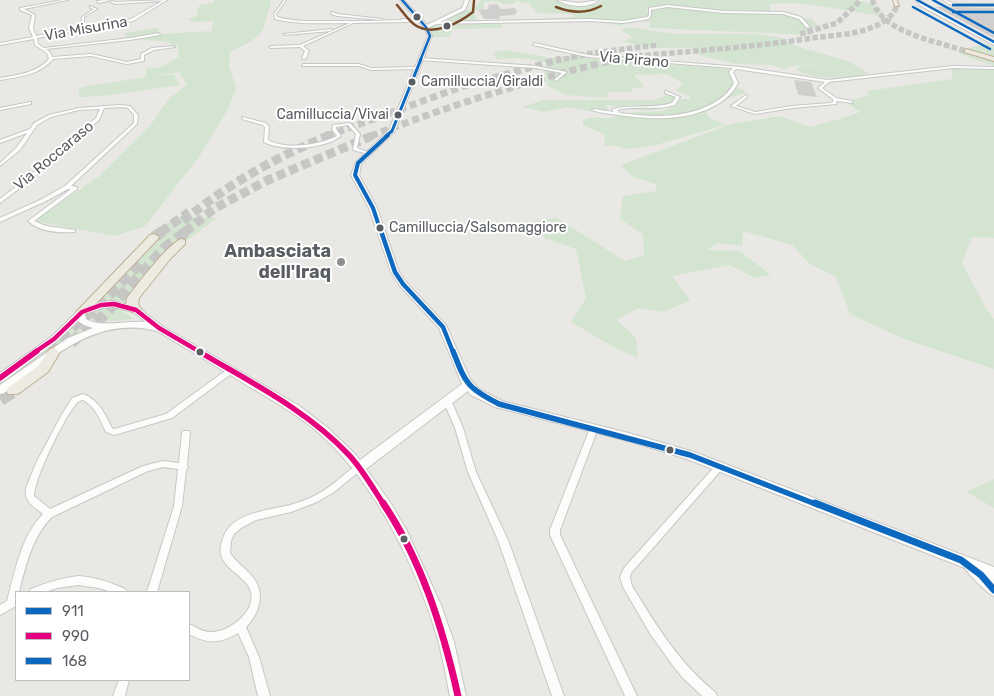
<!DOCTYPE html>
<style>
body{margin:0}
#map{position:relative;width:994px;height:696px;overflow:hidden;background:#eae8e4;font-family:Rubik,sans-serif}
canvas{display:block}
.legend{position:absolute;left:15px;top:591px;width:175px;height:90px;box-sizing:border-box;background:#fff;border:1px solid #bdbfc0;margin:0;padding:6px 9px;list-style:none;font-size:15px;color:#5a5e62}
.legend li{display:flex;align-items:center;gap:10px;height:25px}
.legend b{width:25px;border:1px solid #bdbfc0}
</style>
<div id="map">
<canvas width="994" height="696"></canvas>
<ul class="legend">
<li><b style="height:6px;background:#0c69bf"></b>911</li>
<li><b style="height:6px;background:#e5007d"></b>990</li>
<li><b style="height:6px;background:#0c69bf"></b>168</li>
</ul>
</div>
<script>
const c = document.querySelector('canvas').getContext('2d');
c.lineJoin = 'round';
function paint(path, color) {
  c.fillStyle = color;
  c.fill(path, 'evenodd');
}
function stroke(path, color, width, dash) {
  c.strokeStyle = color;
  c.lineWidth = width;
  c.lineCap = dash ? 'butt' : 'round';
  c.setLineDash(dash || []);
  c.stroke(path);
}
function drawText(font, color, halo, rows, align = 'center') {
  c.font = font + ' Rubik,sans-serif';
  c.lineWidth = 4;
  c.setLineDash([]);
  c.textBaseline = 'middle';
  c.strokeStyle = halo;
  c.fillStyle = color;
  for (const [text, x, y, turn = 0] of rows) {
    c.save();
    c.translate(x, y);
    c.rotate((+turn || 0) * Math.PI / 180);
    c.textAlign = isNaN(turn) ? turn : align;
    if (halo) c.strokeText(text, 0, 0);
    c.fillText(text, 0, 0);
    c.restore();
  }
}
paint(new Path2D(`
 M215,0H270L271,5C266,13 267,23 261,32C255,41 240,47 230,52L229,65L236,88L228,109L199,157L145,226L115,236L34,221L98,177L149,127L169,99L187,84L179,72L146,77L174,74L180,85L103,96L80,97L78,90L82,87L146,77V69L161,67L179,57L178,46L167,42L127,38L124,33L158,28L159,34L212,31L213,21L194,22L188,19L197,16V10L200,5L213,3Z
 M481,0H554L569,5L597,4L602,1L601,0H857L872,4L882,10L878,15C843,11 805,0 770,4V11L705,10L667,6H650L647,9L649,22L640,21L620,26L591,20L524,23L534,19L574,17L572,14L538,13L528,3L516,1L513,4H501V2L490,1L484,3V9L474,11L477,20L445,22L447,18L476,7Z
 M661,7L720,13L786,14L800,18L812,19L819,27L807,28L812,35L649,28L651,10Z
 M501,23L503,28L452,29L450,37H432L430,26Z
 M627,27L674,34H758L782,38L795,46L848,61L868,73C854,80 808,80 796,69L802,66L828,64L789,66L785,70L773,65L737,64L702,56L690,48H655L623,42L632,37L621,30Z
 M987,44L994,46V66L962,55L957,51Z
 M505,50L551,58L576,55L592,59L731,69L730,72L735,83L733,87L742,89L746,93L731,97L706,112L710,118L725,125L656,145L627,149L615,146H605L604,134L583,125V120C593,115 600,119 610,118C616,117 623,114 629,113C643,110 664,115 675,105L669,104C652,117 625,107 606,105L608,110L595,112L568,107L544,112L523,107L543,100H654L670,94L679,97V99H691L690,96L676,91L683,83L666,74L634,75L645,87L633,88L632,92H609L606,98L565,95L548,86L544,72L551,63L523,58L496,59L494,52Z
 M952,69L994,70V238L972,237L962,263L985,307L994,319V369L904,339L850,314L836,277L810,264L792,245L743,231L742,246L718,243L707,250L740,251L771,275L755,278L730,265L672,276L690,300L664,312L638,308L617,320L636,338L638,358L617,349L571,322L586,298L576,249L546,239L527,222L557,218L625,261L644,255L643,234L620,219L623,196L656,191V184L632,177L621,165L731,124L780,116L810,127L840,119L860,112L846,102L869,95L866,91L952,79Z
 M180,216L217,218L185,242L178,241L126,302L115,300L98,302L138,256L150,237L165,225Z
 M111,307L118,308L134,319L100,322L89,319L88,314L102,308Z
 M75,326L83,329L57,345L0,386V383L52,346Z
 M994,479V508L967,492Z`), '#d3e5d0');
paint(new Path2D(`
 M497,4L501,9L515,8L517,12L514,15L500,16L499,19H484L478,10L489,9L488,5Z
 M936,7L994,8V38Z
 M794,80L811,82L817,97L798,95Z`), '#d1cfcd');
stroke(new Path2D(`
 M872,0C874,4 876,10 880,14C898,35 941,43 966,51
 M800,34L837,23L861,0
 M556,61L592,53L658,45
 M614,61L635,56C694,51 754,47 813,38C833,35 855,35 873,27C883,23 894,16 897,5`), '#c6c6c4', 5.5, [5.5, 2.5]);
stroke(new Path2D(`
 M327,136L464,86L561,59
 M371,136C452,105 534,78 619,59`), '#c6c6c4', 7, [7, 4]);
stroke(new Path2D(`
 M183,221C232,182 272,159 330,135
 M161,232L189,212
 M185,232L215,208L268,180L374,135`), '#c6c6c4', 9, [9, 4.5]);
stroke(new Path2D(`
 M154,237L163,231
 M71,343L103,316L165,248L187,231
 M46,348L97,307L142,261`), '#c6c6c4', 11, [11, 5.5]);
stroke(new Path2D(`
 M0,399L13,391`), '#c6c6c4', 14, [14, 7]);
const street = new Path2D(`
 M63,0H68L24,9L35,15L33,28L36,36L81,28L82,17L94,9L90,8V6L97,9L84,17V28L131,19L162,1L115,4L109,1L98,3L97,1C104,0 109,0 115,2L167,0L133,21L37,38L38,44L44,48L130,38L159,33L160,35L130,40L46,49L50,52L52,57L91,54L127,62L141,59V54L152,48L173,46L175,47L154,50L144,55V61L127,64L91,56L53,59C40,75 19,77 0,80V78C17,75 37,73 49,59L47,53L35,45L34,39L0,45V43L33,37L29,28L32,15L20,10V8Z
 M284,0H286L276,14L277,17C295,22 314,21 333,21C355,21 378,21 401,20L402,19L422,20L406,22L353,23L303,46L309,51L306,58L304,59L302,58L305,51L300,47L271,48L269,47L271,46L300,45L350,23C325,23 299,25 275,19L274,14Z
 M915,0H918L923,4L994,43V45L921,6Z
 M943,0H946L954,4H994V6H953Z
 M667,5L724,11L783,12L801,17L810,27L807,28L799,19L783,14L724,13L667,7L651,10V15L649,19L623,23L589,21L435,24L433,23L435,22L589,19L623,21L647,17L649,15V8Z
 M332,12L338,14L382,19L381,20L337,16L331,14Z
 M332,29L331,31L285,35L283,34Z
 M534,43L588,55L741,67L828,80L953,66L994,67V69L953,68L829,82L822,88L836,98L852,101V103L837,101L836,104L792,108L755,114L731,106L746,95H747V97L736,106L755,112L792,106L830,103L833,102V99L818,88L825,82L736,69L733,72L738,83C726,108 690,118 664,118C649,119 634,117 618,115C610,114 600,113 592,110L594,109L614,112L612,110L613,109C632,104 653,109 672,103L676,97L665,93V91H666L680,97L675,105C655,111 636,105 617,110L620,113C651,117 683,119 712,104C721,99 729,93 734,83L729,72L733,68L588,57L533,45Z
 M420,58L536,66L567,72L556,81L554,80L555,79L562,73L536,68L419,60Z
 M303,64H359L371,68L417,67L419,68L417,69L371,70L359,66H302Z
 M30,102H31V104L0,110V108Z
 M120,105L130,106L138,115L137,124L71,186L77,187V189L34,221L46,226L75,230V232C60,233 39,232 28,221L71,189H68L46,201L0,222V218L42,199L65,186L134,123V115L128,108L120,107L104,108L99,120L68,145L37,175L0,203V199L33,173L64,143L96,118L100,109L79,110L51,117L37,125L20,150L0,166V163L16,148L27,133L0,143V140L30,129L34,123L49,115L79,108Z
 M242,117L266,123L269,127L268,140C286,150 320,145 337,136L332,129L333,125L350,123L360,134L357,148L370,153L368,154L353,150L356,134L348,125L336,127V129L341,136C324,149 284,152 264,142L265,127L263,125L242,119Z
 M228,369H234L235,371L172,418L114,435L106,432C100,420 96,407 83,400C79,401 79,401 76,404C64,418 35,477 34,496L50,509L143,466L163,461L179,463L182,433L183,431H189L190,433L187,465L188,467L186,470L182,506L157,592H147L174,506L178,469L163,467L148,471L52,517C32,537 26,565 19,592H16V606L0,615V605L7,601C15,572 21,536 43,514C33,506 24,502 26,488L36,463L61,416L72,398L83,394C99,400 105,414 112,428L114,429L166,414Z
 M447,397L450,398L451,400L463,428L476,472L508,540L564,696H552L498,540L468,472L455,428L443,400L444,398Z
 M594,425L597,426L598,428L560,530V535L637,696H625L550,535V530L590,428L591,426Z
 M720,463L723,464L724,466L723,468L631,573L630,577L632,586C656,625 679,663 715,692L717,696H702L682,677L671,663L651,635L623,587L620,577L624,568L717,464Z
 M358,465L361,466L362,468L361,470L334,492L317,502L291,512L256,520L241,528L234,534L231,541L230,553C236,562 245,568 252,576C266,592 260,613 246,627L259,657L270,696H258L249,657L238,633C220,644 207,644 189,634V624C196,627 202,632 210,632C230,633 261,608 249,587C242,575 225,569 221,555C219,548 223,536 227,530C239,512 271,510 290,505C297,503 305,500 312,497C328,490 341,477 355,466Z
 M78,576C95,577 110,582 125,589L127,592H112L99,588L78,585L57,588L45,592H29L31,589C46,583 61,578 78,576Z
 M119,680H129L125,696H113Z`);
const secondary = new Path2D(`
 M400,0H404L427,25L462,8L465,0H469L465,10L428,28L432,36L395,131L361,164L359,175L377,208L399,272L406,282L446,325L470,379L479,389L502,401L632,434L694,452L994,567V596C988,594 968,574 965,568L687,459L632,442L495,407L471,395L468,391L366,469L390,502L406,529L441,605L454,642L466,696H450C446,678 443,658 438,640C418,570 376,484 321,435C299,415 273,401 248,386C218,367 187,349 157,331C95,315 51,359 4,393L0,394V385L68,338L93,328L84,325L78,321L57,341L4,381L0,382V373L51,337L79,310L101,302L114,301L139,308L162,326L298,405L328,428L354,453L360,460L462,384L439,328L400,286L391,272L369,208L351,175L356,162L389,130L428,36L424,27ZM114,307L133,312L146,322C128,320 101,328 86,319L85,314L102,308Z
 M557,0L579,3L599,0C588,9 569,7 557,0Z`);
const highway = new Path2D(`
 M893,0H897L899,6H895Z
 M966,49L994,57V61L964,52Z
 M154,234L159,237L158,239L86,314H78L76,312L78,310L150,235Z
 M181,239L185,240V244L171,258L139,298L138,304L142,310L140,312H132L126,304L127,298C136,286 169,243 181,239Z
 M54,348L60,352L48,372L18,394H8L6,391L8,388L38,366L50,349Z`);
stroke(street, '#c6c7c6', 2);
stroke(secondary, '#c6c6c6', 2);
stroke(highway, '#bfb094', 2);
paint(street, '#fcfcfb');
paint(secondary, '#fcfcfb');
paint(highway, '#edeae1');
stroke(new Path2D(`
 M402,0L426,27L430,36L420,61`), '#0c69bf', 2.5);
stroke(new Path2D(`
 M386,136L392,131L421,59`), '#0c69bf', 3);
stroke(new Path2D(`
 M381,232L373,208L355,175L358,163L388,135`), '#0c69bf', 4);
stroke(new Path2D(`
 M381,231L395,272L403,284L443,327L453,352`), '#0c69bf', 4.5);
stroke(new Path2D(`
 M453,351C466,384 467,388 499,404L690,455L818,505`), '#0c69bf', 5.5);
stroke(new Path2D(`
 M815,503L961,560L981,575L994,590`), '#0c69bf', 7);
stroke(new Path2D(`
 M35,352L54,339L82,312L101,305L114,304L136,310L159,328L200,352`), '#e5007d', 4.5);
stroke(new Path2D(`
 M198,351C250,382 307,410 349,455C362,469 373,488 384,505
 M0,378L37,351`), '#e5007d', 5.5);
stroke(new Path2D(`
 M383,503C422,561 443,629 458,696`), '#e5007d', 7);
stroke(new Path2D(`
 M917,0L994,42
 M953,5H994`), '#0c69bf', 2.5);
stroke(new Path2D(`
 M913,7L990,49
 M953,12H994`), '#0c69bf', 2.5);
stroke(new Path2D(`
 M933,0L994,33`), '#0c69bf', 2.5);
stroke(new Path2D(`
 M397,5C403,12 408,20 415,25C433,37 459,23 473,12L474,1
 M556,7C571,13 586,14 601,6`), '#7a4b2a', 2.5);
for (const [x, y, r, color] of [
 [417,17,4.5,"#5a5e62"],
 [447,26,4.5,"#5a5e62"],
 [412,82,4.5,"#5a5e62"],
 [398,115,4.5,"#5a5e62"],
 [380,228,4.5,"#5a5e62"],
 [341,262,5,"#8c8e90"],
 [200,352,4.5,"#5a5e62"],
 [670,450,4.5,"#5a5e62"],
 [404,539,4.5,"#5a5e62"]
]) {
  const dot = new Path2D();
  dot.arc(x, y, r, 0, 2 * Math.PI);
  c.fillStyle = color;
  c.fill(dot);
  stroke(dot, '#fff', 2);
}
drawText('14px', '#5a5e62', '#fff', [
 ["Camilluccia/Giraldi",421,82],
 ["Camilluccia/Vivai",389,115,"right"],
 ["Camilluccia/Salsomaggiore",389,228]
], 'left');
drawText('15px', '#5a5e62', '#fff', [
 ["Via Misurina",86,29,-10],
 ["Via Pirano",634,60,5],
 ["Via Roccaraso",54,156,-40]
]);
drawText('bold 18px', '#5a5e62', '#fff', [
 ["Ambasciata",331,252],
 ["dell'Iraq",331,273]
], 'right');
</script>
